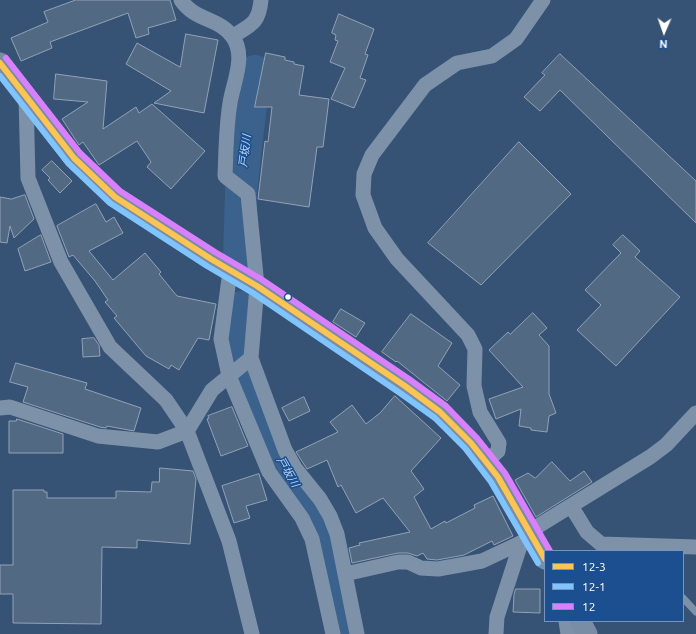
<!DOCTYPE html>
<meta charset="utf-8">
<style>
body{margin:0}
#map{position:relative;width:696px;height:634px;overflow:hidden;background:#365274;font-family:Ubuntu,sans-serif}
canvas{display:block}
.legend{position:absolute;left:544px;top:550px;width:140px;height:72px;box-sizing:border-box;background:#1b4f8f;border:1px solid #7695bc;margin:0;padding:5px 7px;list-style:none;font-size:12px;color:#fff}
.legend li{display:flex;align-items:center;gap:8px;height:20px}
.legend b{width:20px;border:1px solid #7695bc}
.north{position:absolute;left:644px;top:12px;width:40px;height:40px;-webkit-text-stroke:3px #1b4f8f;paint-order:stroke;rotate:182deg;font-size:11px;font-weight:700;line-height:16px;text-align:center;color:#fff}
.north::after{content:'';display:block;margin:auto;width:14px;height:18px;background:#fff;clip-path:polygon(50% 0,100% 100%,50% 72%,0 100%)}
</style>
<div id="map">
<canvas width="696" height="634"></canvas>
<ul class="legend">
<li><b style="height:5px;background:#fcc553"></b>12-3</li>
<li><b style="height:5px;background:#80c4ff"></b>12-1</li>
<li><b style="height:5px;background:#d880ff"></b>12</li>
</ul>
<div class="north">N</div>
</div>
<script>
const c = document.querySelector('canvas').getContext('2d');
c.lineJoin = 'round';
function stroke(path, color, width, dash) {
  c.strokeStyle = color;
  c.lineWidth = width;
  c.lineCap = dash ? 'butt' : 'round';
  c.setLineDash(dash || []);
  c.stroke(path);
}
function paint(path, color) {
  c.fillStyle = color;
  c.fill(path, 'evenodd');
}
function drawText(font, color, halo, rows, align = 'center') {
  c.font = font + ' Ubuntu,"Noto Sans JP",sans-serif';
  c.lineWidth = 3;
  c.setLineDash([]);
  c.textBaseline = 'middle';
  c.strokeStyle = halo;
  c.fillStyle = color;
  for (const [text, x, y, turn = 0] of rows) {
    c.save();
    c.translate(x, y);
    c.rotate((+turn || 0) * Math.PI / 180);
    c.textAlign = isNaN(turn) ? turn : align;
    if (halo) c.strokeText(text, 0, 0);
    c.fillText(text, 0, 0);
    c.restore();
  }
}
stroke(new Path2D(`
 M239,256L241,191L255,71
 M241,307L243,368L263,422L282,466L326,533L343,634`), '#3b618d', 32);
const building = new Path2D(`
 M76,0H170L176,20L148,28L149,34L136,38L128,13L50,42L52,48L21,61L11,38L48,22L44,12Z
 M339,14L374,29L365,54L368,55L360,78L366,80L354,108L331,99L345,68L330,62L338,41L335,40L336,35L332,33Z
 M186,34L218,40L204,113L154,103L171,91L126,64L137,43L180,67Z
 M266,53L285,57V60L294,62V64L304,66L299,95L329,99L323,147H317L309,207L258,199L265,141L268,142L272,107H255Z
 M560,54L696,181V223L560,90L540,111L524,97L545,75L542,73Z
 M56,74L107,81L103,129L136,107L139,113L152,104L205,151L171,189L147,167L151,162L137,141L99,165L83,142L79,145L62,119L88,102L54,99Z
 M519,142L571,194L481,285L428,243Z
 M52,161L72,181L60,193L48,180L50,178L42,170Z
 M25,195L34,219L14,238L10,226L7,243L0,242V197L11,199Z
 M96,204L106,222L114,217L123,233L89,251L113,280L145,253L161,272L159,274L177,296L216,304L209,340L198,338L179,370L171,365L169,369L146,356L114,318L117,316L105,302L108,300L95,281L73,255L69,257L57,226Z
 M41,235L51,262L25,271L18,249Z
 M623,235L640,251L635,257L680,297L616,366L577,330L601,305L585,290L621,253L613,245Z
 M341,309L365,323L356,337L333,322Z
 M533,313L547,328L539,335L549,346V394L556,413L549,416L547,432L531,430V428L519,426L521,409L496,419L489,399L523,387L489,350L508,332L510,334Z
 M411,314L452,343L438,366L460,385L447,401L397,361L396,362L382,352Z
 M94,338L99,345L100,356L83,357L82,339Z
 M16,363L87,383L85,389L141,408L134,431L107,426L106,428L100,427L23,402L28,387L10,382Z
 M395,396L441,438L411,471L424,489L414,497L431,529L445,521L446,523L475,508L474,505L493,496L513,536L494,545L492,541L464,555L437,560L427,559L423,553L417,556L408,553H398L352,563L349,548L360,545L359,543L410,532L383,498L356,513L341,485L338,487L327,460L307,469L296,452L338,432L330,422L352,405L366,424L380,413Z
 M304,397L310,411L289,421L282,408Z
 M232,407L248,446L221,456L207,419L209,418L208,416Z
 M17,419L63,434V453H9V421H16Z
 M552,462L570,481L584,471L592,482L536,517L515,480L528,473L535,478Z
 M160,468L193,471L196,479L190,544L137,540V548L102,547L101,624L13,623V594H0V565H13V490H44V492H47V498H116V491L151,492L152,482H159Z
 M259,474L267,500L246,506L250,518L234,523L222,486Z
 M516,589H540V613L513,612L514,595Z`);
paint(building, '#526984');
stroke(building, '#92a2b6', 1);
stroke(new Path2D(`
 M683,598L696,612`), '#7d92a8', 7);
stroke(new Path2D(`
 M233,36C251,25 259,23 261,0
 M26,97L28,178L61,262L110,347L166,400L187,431L229,541L252,634
 M230,271L221,339L229,376L269,472L302,518L312,539L333,634
 M251,358L285,450L295,468L320,499L330,516L337,534L357,634
 M0,408L10,407L98,436L158,442L187,431L212,390L251,358L257,286L248,194L225,176C226,152 226,127 230,103C233,83 247,55 232,36C219,18 195,21 181,0
 M487,461L498,451L499,443L480,412L474,386L475,349L468,335L397,259L375,228L363,195L364,174L372,155L425,85L457,63L492,56L516,39L543,0
 M571,506L587,532L601,544L696,547
 M530,531L650,457L666,445L696,413
 M345,574L398,562H408L421,568L438,569L482,561L533,537
 M566,621L568,634
 M496,634L497,617L521,543`), '#7d92a8', 15);
stroke(new Path2D(`
 M0,63L74,158L115,197L211,259L257,286L405,386L440,412L471,443L498,477L545,559
 M580,621L587,634`), '#798da4', 21);
stroke(new Path2D(`
 M0,63L74,158L115,197L211,259L257,286L405,386L440,412L471,443L498,477L545,559`), '#fcc553', 6);
stroke(new Path2D(`
 M0,76L68,163L110,203L207,266L253,293L400,393L435,418L465,448L491,482L538,563`), '#80c4ff', 6);
stroke(new Path2D(`
 M6,58L80,153L120,191L215,252L261,279L409,379L446,406L477,438L505,473L550,551`), '#d880ff', 6);
for (const [x, y, r, color] of [
 [288,297,3.5,"#fff"]
]) {
  const dot = new Path2D();
  dot.arc(x, y, r, 0, 2 * Math.PI);
  c.fillStyle = color;
  c.fill(dot);
  stroke(dot, '#1b4f8f', 1.5);
}
drawText('italic 11px', '#b5d3f5', '#1b4f8f', [
 ["戸坂川",245,151,-83],
 ["戸坂川",288,472,60]
]);
</script>
